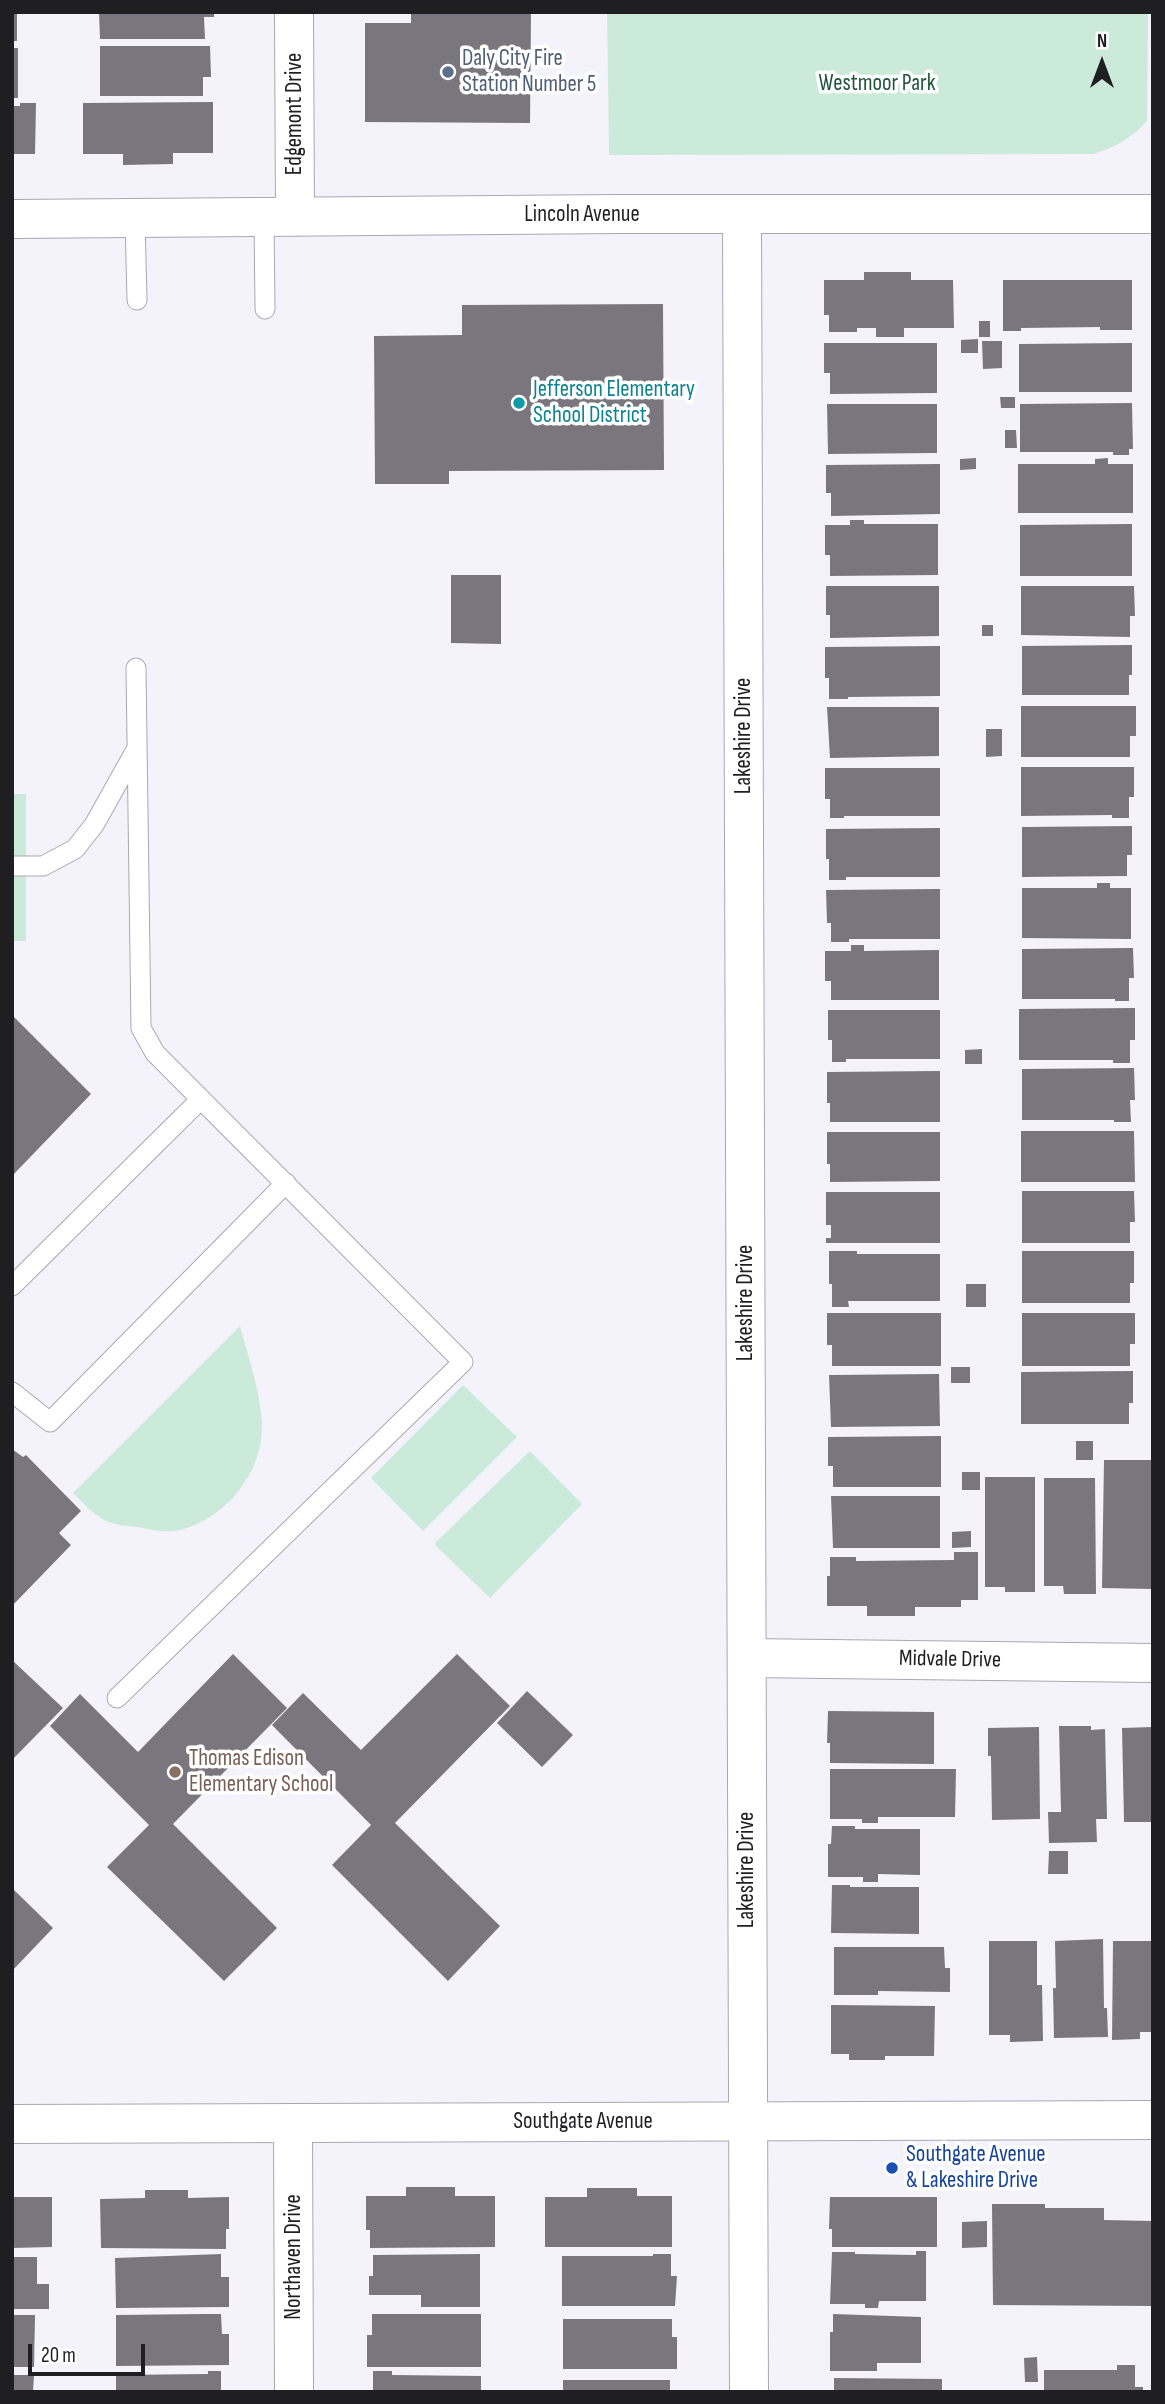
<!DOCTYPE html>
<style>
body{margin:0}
#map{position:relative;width:1165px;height:2404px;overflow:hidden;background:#f4f3fc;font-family:"Sofia Sans Condensed",sans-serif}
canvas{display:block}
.frame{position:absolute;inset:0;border:14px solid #1f1e21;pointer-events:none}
.north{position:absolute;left:1067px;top:28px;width:70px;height:70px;-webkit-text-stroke:5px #fff;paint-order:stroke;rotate:0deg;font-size:19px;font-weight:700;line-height:28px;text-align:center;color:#1f1e21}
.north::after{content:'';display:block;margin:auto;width:24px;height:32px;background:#1f1e21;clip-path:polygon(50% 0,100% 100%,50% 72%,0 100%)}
.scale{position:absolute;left:28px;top:2344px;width:117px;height:32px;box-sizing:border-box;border:4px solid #1f1e21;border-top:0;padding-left:9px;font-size:21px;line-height:24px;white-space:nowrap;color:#1f1e21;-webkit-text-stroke:5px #fff;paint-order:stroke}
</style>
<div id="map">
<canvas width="1165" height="2404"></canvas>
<div class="frame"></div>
<div class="north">N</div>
<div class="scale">20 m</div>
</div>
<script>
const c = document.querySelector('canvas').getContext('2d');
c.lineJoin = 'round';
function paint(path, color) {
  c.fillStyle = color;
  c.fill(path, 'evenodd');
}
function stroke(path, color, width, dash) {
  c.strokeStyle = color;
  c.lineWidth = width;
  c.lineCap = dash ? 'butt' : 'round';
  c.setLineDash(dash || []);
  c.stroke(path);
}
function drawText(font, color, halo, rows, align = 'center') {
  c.font = font + ' "Sofia Sans Condensed",sans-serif';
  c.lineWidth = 7;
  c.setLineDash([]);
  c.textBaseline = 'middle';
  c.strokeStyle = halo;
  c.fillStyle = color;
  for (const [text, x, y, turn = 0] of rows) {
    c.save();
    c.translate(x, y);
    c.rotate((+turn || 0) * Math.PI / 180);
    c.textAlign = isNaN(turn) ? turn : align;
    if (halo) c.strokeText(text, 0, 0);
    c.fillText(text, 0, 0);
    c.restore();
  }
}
paint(new Path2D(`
 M607,12H1148L1147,121C1132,138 1115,147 1094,154L609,155Z
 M12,794H26V941H12Z
 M240,1326C249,1360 268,1412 260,1446C252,1484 221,1518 184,1529C170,1534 152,1530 137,1527C127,1526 114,1525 106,1521C93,1514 83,1503 73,1493Z
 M463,1385L517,1437L423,1531L371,1478Z
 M530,1451L582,1504L490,1598L434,1544Z`), '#ccead9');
paint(new Path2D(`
 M12,12H17V41H12Z
 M99,12H214V17H204L205,39H100Z
 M411,12H531L530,123L365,122V23H411Z
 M100,46H210L211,77H203V96H100Z
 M12,48H18V98H12Z
 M213,102V153H173V164L123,165V154H83V103Z
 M20,103H36L35,154H12V106H20Z
 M864,272H911V280H953L954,328H904V337H876V328H857V332H829V315H824V280H864Z
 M1003,280H1132V330H1100V327L1021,328V331H1003Z
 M663,304L664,470L449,471V484H375L374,336L462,335V305Z
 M979,321H990V337H979Z
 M978,339V353H961V340Z
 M982,341H1002V368L983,369Z
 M824,343H937V393L830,394V373H824Z
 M1132,343V392H1019V344Z
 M1000,397H1015V408H1001Z
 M1132,403L1133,449H1129V455H1113V452H1020V404Z
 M827,404H937V453L828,454Z
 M1005,430H1016L1017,448H1005Z
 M976,458V469L960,470V459Z
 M1108,458V464H1133V513H1018V464H1095V459Z
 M940,464V514L831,516V493H826V465Z
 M850,520H864V524H938V575L830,576V555H825V525H850Z
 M1132,524V576H1020V525Z
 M451,575H501V644L451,643Z
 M826,586H939V636L830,638V615H826Z
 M1021,586H1134L1135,616H1130V637L1021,635Z
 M982,625H993V636H982Z
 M1132,645V675H1129V695H1022V646Z
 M940,646V696L848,697V699H829V678H825V647Z
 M1021,706H1136V736H1130V757H1021Z
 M827,707H939V756L830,758Z
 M986,729H1002V756L986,757Z
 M1021,767H1134V797H1129V818H1112V815L1021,816Z
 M825,768H940V816H844V818H830V799H825Z
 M1132,826V855H1127V876L1022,877V827Z
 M940,828V877H846V880H829V859H826V829Z
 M1097,883H1110V888H1131V939L1022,938V888H1097Z
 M940,889V939H849V942H831V923H827L826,890Z
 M851,945H864V951L939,950V1000H831V981H825V951H851Z
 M1133,948L1134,978H1129V1001H1115V999H1022V949Z
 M1135,1008V1040H1130V1063H1113V1060H1019V1009Z
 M828,1010H940V1059H846V1062H832V1040H828Z
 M12,1015L91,1094L12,1176Z
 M982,1049V1064H965V1050Z
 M1134,1068L1135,1100H1130L1131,1122H1114V1120H1022V1069Z
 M940,1071V1122H830V1103H827V1072Z
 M1021,1131H1134L1135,1182H1021Z
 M827,1132H940V1181L830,1182V1164H827Z
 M1022,1191H1134L1135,1222H1130V1243H1022Z
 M826,1192H940V1243H826V1238H831V1225H826Z
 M829,1251H857V1254H940V1301H848L849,1307H832V1284H829Z
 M1022,1251H1134V1283H1130V1303H1022Z
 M966,1284H986V1307H966Z
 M827,1313H941V1366H832V1345H827Z
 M1022,1313H1135V1344H1130V1366H1022Z
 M951,1367H970V1383H951Z
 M1133,1371V1403H1129V1424H1021V1372Z
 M939,1374L940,1426L831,1427L829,1375Z
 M941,1436V1487H833V1466H828V1437Z
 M1076,1441H1093V1460H1076Z
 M12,1449L23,1457L26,1455L81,1511L59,1533L71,1545L12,1606Z
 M1104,1460H1153L1151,1589L1102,1588Z
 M962,1472H980V1490H962Z
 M985,1477H1035V1592H1005V1587H985Z
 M1044,1478H1095L1096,1594H1064L1063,1586H1044Z
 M831,1496H940V1548H833Z
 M971,1531V1547L952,1548V1532Z
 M954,1552H978V1600H961V1607H915V1616H867V1606H827V1576H830V1557H856V1561L954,1560Z
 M233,1654L287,1708L173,1824L277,1928L224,1981L107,1867L149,1825L50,1726L80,1694L138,1752Z
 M457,1654L510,1706L395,1823L500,1926L448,1981L332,1865L371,1825L272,1725L303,1693L361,1750Z
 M12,1660L63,1708L12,1760Z
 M527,1691L573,1735L542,1767L497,1723Z
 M828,1711L934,1712V1764L830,1763V1743H827Z
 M1059,1726H1091V1730L1105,1729L1107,1819H1096L1097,1842L1049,1843L1048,1812H1061Z
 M1039,1727L1040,1819L992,1820L991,1756H988V1728Z
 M1153,1727V1822H1124L1122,1728Z
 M830,1769H956L955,1817H878V1823H862V1819H830Z
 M832,1826H855V1829H920V1875L878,1874V1882H863V1877H828V1844H831Z
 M1049,1851H1068V1874H1048Z
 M832,1885H850V1887H919V1934L831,1933Z
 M12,1888L53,1928L12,1971Z
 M1103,1939L1104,2008H1107L1108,2037L1054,2038L1053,1988H1056L1055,1941Z
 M989,1941H1037V1985H1042L1043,2041L1010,2042V2035H989Z
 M1113,1941H1153V2032H1140V2039L1112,2040Z
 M834,1947H944L945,1968H950V1992L878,1991V1995H834Z
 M831,2005L935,2006L934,2056H885V2060H849V2054H831Z
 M406,2187H455V2196H495V2247L370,2248V2230H366V2196H406Z
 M587,2188H637V2196H672V2247H545V2197H587Z
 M145,2190H188V2198L229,2197V2229H226V2249L101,2248L100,2199L145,2198Z
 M12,2197H52V2247L12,2248Z
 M830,2197H937V2247H832V2229H829Z
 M992,2204H1045V2208H1104V2220L1153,2221V2306L993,2305Z
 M987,2221V2247L962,2248V2222Z
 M916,2251H926V2301H879L878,2308H865V2304H830L832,2252H855V2254L916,2255Z
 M221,2254V2277H229V2307L116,2308L115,2258Z
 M480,2254V2307H421V2295H369V2276H373V2255Z
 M653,2254H671V2276H677L675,2306H562V2256H653Z
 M12,2257H37V2284H49V2309H12Z
 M204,2314H221L222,2334H229V2365L116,2366V2315Z
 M372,2314H481V2367H367V2335H372Z
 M833,2314L921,2317V2363H877V2371H830V2332H833Z
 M12,2315H35L34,2367H12Z
 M563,2319H672V2337H677V2369H563Z
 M1037,2357L1038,2382H1025L1024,2358Z
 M1117,2365H1135V2387H1143V2392H1044V2370H1117Z
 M208,2371H221V2392H116V2375L208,2374Z
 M373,2371H392V2375L481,2376V2392H373Z
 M12,2375H34L33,2392H12Z
 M834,2378L942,2379V2392H834Z
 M563,2380H670V2392H563Z`), '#7a767d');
const service = new Path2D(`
 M264,217L265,309
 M135,218L137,300
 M12,866H43L75,849L94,825L136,750
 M12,1286L201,1099
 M12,1392L50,1422L286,1183
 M117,1698L463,1362L155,1053L141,1028L136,668`);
const minor = new Path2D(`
 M294,12L295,217
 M742,215L749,2392
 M12,219L619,214H1153
 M747,1658L1153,1663
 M293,2123L294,2392`);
const tertiary = new Path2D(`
 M12,2124L1153,2120`);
stroke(service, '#a9a8b0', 21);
stroke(minor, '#a9a8b0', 40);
stroke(tertiary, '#a9a8b0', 40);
stroke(service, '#fff', 19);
stroke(minor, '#fff', 38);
stroke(tertiary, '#fff', 38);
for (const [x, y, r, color] of [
 [448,72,7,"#5c6f8a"],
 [519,403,7,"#0f9aa8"],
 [175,1772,7,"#8d6e63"],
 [892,2168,7,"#1a4fb4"]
]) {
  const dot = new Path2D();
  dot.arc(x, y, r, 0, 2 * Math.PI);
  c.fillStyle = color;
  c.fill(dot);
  stroke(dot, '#fff', 2.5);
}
drawText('23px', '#4e5e75', '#fff', [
 ["Daly City Fire",462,59],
 ["Station Number 5",462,85]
], 'left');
drawText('23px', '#1f543b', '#fff', [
 ["Westmoor Park",877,84]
]);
drawText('23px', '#1f1e21', '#fff', [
 ["Edgemont Drive",295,114,-90],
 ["Lincoln Avenue",582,215],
 ["Lakeshire Drive",744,736,-90],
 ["Lakeshire Drive",746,1303,-90],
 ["Midvale Drive",950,1660,1],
 ["Lakeshire Drive",747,1870,-90],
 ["Southgate Avenue",583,2122],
 ["Northaven Drive",294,2257,-90]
]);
drawText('23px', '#0d838f', '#fff', [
 ["Jefferson Elementary",533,390],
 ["School District",533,416]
], 'left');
drawText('23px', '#785e54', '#fff', [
 ["Thomas Edison",189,1759],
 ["Elementary School",189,1785]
], 'left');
drawText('23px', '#164399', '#fff', [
 ["Southgate Avenue",906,2155],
 ["& Lakeshire Drive",906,2181]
], 'left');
</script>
